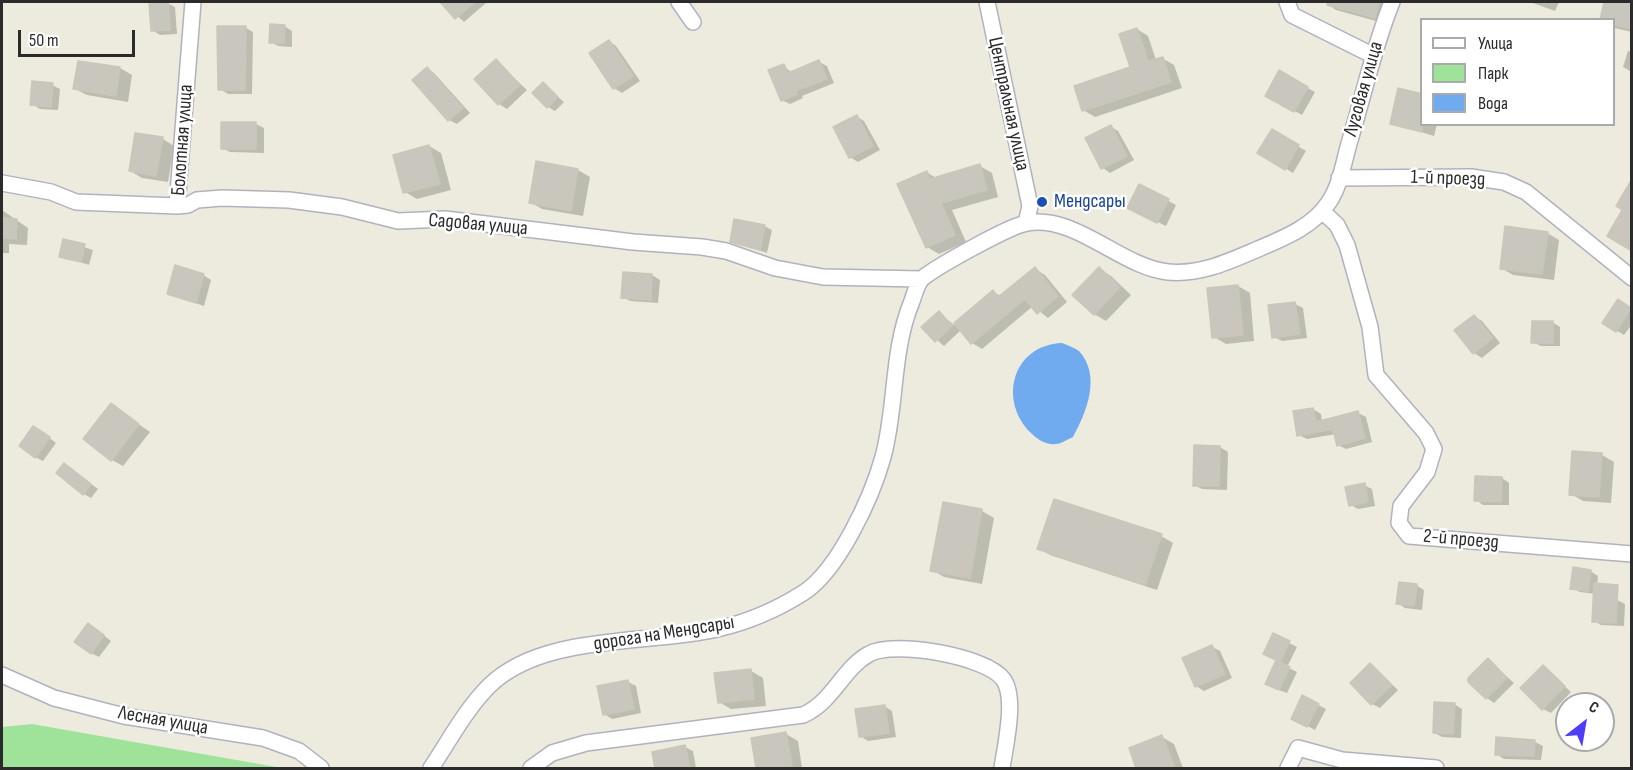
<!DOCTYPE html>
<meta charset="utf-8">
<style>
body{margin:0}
#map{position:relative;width:1633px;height:770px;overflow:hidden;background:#edebde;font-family:"Sofia Sans Condensed",sans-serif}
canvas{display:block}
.frame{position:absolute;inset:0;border:3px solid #2b2b2b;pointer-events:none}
.legend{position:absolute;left:1420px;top:18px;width:195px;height:108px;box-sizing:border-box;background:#fff;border:2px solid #aaa;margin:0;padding:8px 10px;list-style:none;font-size:18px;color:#2b2b2b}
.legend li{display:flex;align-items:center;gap:12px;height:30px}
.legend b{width:30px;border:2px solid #aaa}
.north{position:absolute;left:1555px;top:692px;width:60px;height:60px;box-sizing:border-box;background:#fff;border:2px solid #aaa;border-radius:50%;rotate:31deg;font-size:16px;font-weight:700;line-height:24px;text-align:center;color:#2b2b2b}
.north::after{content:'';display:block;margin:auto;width:21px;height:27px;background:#4e3efa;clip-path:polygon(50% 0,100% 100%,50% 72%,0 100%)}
.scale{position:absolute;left:18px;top:30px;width:117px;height:27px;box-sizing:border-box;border:3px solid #2b2b2b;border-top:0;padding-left:8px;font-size:18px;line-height:21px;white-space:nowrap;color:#2b2b2b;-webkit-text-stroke:4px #fff;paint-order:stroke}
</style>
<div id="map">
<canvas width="1633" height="770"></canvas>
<div class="frame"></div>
<ul class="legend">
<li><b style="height:8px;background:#fff"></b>Улица</li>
<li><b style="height:16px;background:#9fe39a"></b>Парк</li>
<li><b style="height:16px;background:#71abef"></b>Вода</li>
</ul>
<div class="north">С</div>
<div class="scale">50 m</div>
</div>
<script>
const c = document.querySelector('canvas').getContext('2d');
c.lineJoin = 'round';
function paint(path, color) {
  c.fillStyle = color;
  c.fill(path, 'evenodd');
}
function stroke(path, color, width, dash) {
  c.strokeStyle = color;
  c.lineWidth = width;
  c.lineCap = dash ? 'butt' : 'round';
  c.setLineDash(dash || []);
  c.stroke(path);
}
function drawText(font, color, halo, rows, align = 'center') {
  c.font = font + ' "Sofia Sans Condensed",sans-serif';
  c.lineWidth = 5;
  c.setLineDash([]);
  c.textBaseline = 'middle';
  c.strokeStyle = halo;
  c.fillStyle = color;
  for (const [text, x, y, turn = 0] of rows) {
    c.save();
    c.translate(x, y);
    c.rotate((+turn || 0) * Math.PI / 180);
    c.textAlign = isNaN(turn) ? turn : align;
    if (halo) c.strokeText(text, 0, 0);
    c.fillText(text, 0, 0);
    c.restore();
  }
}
paint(new Path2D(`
 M32,724L282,768H2V727Z`), '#9fe39a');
paint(new Path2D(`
 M1062,343C1067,345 1075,348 1079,351C1102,376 1086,413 1073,437C1068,439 1061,444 1056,444C1046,445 1038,440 1031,433C998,401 1012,345 1062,343Z`), '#71abef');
paint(new Path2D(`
 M442,2H484L486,3L464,22Z
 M1325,2H1393L1387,24L1336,10Z
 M1530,2H1559L1555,11Z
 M1605,2H1632V32L1614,28V20H1601Z
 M167,3L175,7L177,34L160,35L152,30Z
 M284,26L292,31V47L278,46L271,42Z
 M246,28L253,32L252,94H228L220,89Z
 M1137,29L1148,36L1156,60L1162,58L1174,65L1182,88L1095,117L1083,110L1132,68Z
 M609,41L616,46L640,81L622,93L614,88Z
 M1628,51L1632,52V72L1623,67Z
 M496,61L527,90L507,109L499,104Z
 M79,62L120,68L132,75L128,102L87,95L75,89Z
 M819,62L827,66L834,83L802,96L803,98L790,104L782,100L784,66L792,73Z
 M427,69L434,73L470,113L457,124L449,120L414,80Z
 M1280,73L1315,92L1302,115L1267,96Z
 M543,84L564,102L555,111L548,107Z
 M52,85L60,89L58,110L40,109L32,104Z
 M856,116L864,121L880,150L858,162L850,157Z
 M1391,123L1422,124H1437L1434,136Z
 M256,124L264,128V153L230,152L222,148Z
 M1111,127L1118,131L1134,160L1110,173L1103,168Z
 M1272,131L1306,151L1293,173L1259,152Z
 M163,139L174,146L168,182L142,178L130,171Z
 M429,146L441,153L451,190L417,199L405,192Z
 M538,163L578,170L590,177L583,216L542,209L530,202Z
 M980,166L992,173L998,197L952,210L966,242L939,254L927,247L926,172L936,178Z
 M1140,186L1176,205L1166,226L1137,212Z
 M2,210L28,228L27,245L9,244V253H2Z
 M764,226L772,230L767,253L732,241Z
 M1547,233L1559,240L1554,280L1513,275L1501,268Z
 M64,241L93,250L89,265L61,256Z
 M1035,269L1045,275L1067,302L1048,318L1033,306L982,349L972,343L961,330L944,346L923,328L939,313L954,325L993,292L1001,296Z
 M1099,269L1111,276L1131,295L1106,321L1094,314Z
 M203,275L211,280L204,306L169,294Z
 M652,275L660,280L658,303L630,301L623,297Z
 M1238,286L1250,293L1254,341L1226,344L1214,337Z
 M1618,301L1632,309V324L1624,335L1604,323Z
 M1295,304L1303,308L1307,338L1282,341L1274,337Z
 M1474,316L1482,321L1500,343L1482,358L1474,353L1456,331Z
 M1552,322L1560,327V346H1541L1533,342Z
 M111,405L150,432L123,466L112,460Z
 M1313,409L1321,414L1322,422L1358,413L1366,417L1372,442L1346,449L1338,445L1336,434L1307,439L1299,435Z
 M42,432L56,443L43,461L35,457Z
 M1220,447L1228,452L1227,490L1202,489L1194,485Z
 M1574,453L1602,455L1614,462L1611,503L1583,501L1571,494Z
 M65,465L98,489L91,498L84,494Z
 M1502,478L1509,483V505H1483L1476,500Z
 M1364,485L1372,489L1375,506L1358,509L1351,505Z
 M944,504L982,511L994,518L982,584L944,577L932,570Z
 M1161,536L1173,543L1157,590L1050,555L1039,548Z
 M1590,571L1598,576L1596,594L1580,592L1572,588Z
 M1416,585L1424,590L1422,610L1405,608L1398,603Z
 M1617,600L1625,604L1624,626L1601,625L1594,621Z
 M96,629L111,641L99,657L91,653Z
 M1273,635L1297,647L1287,667L1297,672L1287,693L1274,688L1278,660Z
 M1212,647L1220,651L1232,678L1204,691L1196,686Z
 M1488,660L1514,683L1494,703L1487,698Z
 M1370,665L1398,690L1380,708L1372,704Z
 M1543,667L1571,692L1551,713L1543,709Z
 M751,671L763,678L766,706L731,709L719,702Z
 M628,682L636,686L641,713L612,719L604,714Z
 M1454,704L1462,709L1461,738L1442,737L1435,733Z
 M1318,705L1326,709L1315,730L1298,721Z
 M884,706L892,711L896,737L868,741L860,736Z
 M786,734L798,741L802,768H757L752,739Z
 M1162,737L1174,744L1183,768H1138L1131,749Z
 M1535,742L1543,746L1541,760L1504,759L1496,754Z
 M685,747L693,751L696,768H657L654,753Z`), '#0003');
const building = new Path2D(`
 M149,2H168L170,30L151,31Z
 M440,2H475L455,19Z
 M1328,2H1379L1375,18L1327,5Z
 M1604,2H1632V29L1614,25V20H1600Z
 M270,24L285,25L284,43H269Z
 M217,26H246L245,90H218Z
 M1137,28L1148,61L1163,57L1171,82L1082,111L1074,86L1130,67L1119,34Z
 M609,40L633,76L613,89L589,53Z
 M496,59L520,85L498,105L474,79Z
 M819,60L827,79L795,91L797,94L781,101L768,70L784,64L788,73Z
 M78,61L120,67L116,96L73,89Z
 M427,67L463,108L448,121L412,80Z
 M1279,70L1308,87L1294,112L1265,96Z
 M32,81L53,83L51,107L30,105Z
 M543,82L558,97L547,108L532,93Z
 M1398,88L1422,94V132L1390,124Z
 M857,115L873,146L849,158L833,127Z
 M221,122H256V149H221Z
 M1111,125L1127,156L1101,169L1085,138Z
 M1272,129L1299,145L1285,170L1257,153Z
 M135,133L163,137L156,176L129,171Z
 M429,145L440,184L403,193L393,155Z
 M536,161L578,169L571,211L529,203Z
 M980,164L987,190L941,203L955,235L926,248L897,184L927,171L930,179Z
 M1632,179V251L1607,236L1622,210L1616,206Z
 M1139,184L1169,199L1157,223L1127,208Z
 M2,218L17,219L16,239L2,238Z
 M734,219L765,225L760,250L730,242Z
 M1505,226L1548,232L1542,274L1500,269Z
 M63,239L85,244L81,262L59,257Z
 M175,265L204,274L196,303L167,294Z
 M1035,267L1058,296L1037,314L1025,299L971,344L954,323L993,290L998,297Z
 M1099,267L1120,287L1094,315L1072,295Z
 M623,272L652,274L651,300L621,298Z
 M1238,285L1243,335L1212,338L1207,288Z
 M1618,299L1631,308L1616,332L1602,323Z
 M1295,302L1300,334L1272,338L1268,305Z
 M939,311L952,326L935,342L921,327Z
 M1474,315L1493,338L1473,354L1454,330Z
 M1532,321H1553V343H1531Z
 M111,403L139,424L111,461L83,439Z
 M1313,408L1316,422L1358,411L1365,438L1337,446L1333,429L1297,436L1293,411Z
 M33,426L50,437L35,458L19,446Z
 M1194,445L1220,446L1219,486H1193Z
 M1572,451L1602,453L1599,497L1569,495Z
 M64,463L91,484L83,495L56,473Z
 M1475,476L1502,477L1501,502L1474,501Z
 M1365,483L1368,502L1349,506L1345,487Z
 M1054,499L1162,534L1145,585L1037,549Z
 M943,502L982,509L970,578L930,571Z
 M1573,567L1591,570L1588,591L1570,589Z
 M1399,582L1417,584L1414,606L1396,604Z
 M1594,583L1618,585L1616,623L1592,622Z
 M88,623L104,635L91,654L74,642Z
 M1273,633L1290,641L1280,662L1290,667L1279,690L1265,684L1276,660L1263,654Z
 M1212,645L1225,674L1195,687L1182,658Z
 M1488,658L1507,678L1486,699L1468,682V678Z
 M1370,663L1392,685L1371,705L1350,683Z
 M1543,665L1565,686L1542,710L1520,688Z
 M751,669L754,699L718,703L714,673Z
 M628,680L634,709L603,715L597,686Z
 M1302,695L1319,704L1307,727L1291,719Z
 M1434,702L1455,703L1453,734L1433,733Z
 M885,705L889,733L859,737L855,709Z
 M786,732L792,766L756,768L751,738Z
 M1162,735L1174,766L1136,768L1129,748Z
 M1496,737L1535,740L1534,756L1495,755Z
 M685,745L690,768H655L652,752Z`);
paint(building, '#c9c7bd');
stroke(building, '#c9c7b7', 1.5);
const street = new Path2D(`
 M679,2L693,22
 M987,2L1030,206L1026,223
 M1287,2L1292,15L1374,56
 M1339,178L1471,177L1504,182L1526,192L1632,278
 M2,183L51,192L76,202L177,206L188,205L197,200L222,198L289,200L342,207L398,221L445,219L633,242L702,247L726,251L775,268L823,277L921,279
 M177,206L193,2
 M1322,211L1337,225L1347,245L1370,327L1376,375L1426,433L1434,449L1427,472L1401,506L1399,523L1409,536L1632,554
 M2,675L54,698L124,716L263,738L299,751L321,768
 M431,768C449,741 466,709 489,686C543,633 648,645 717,629C749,622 776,610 803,593C838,571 872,497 883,457C897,406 891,352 912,301C915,293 917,282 924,277C940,265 1009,226 1027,223C1075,214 1121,267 1168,272C1201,275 1230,261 1258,249C1284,238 1314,226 1329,202C1341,184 1344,160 1350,140C1364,94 1374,46 1392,2
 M531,768L552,753L586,743L803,715C833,702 843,668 869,654C893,640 986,656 1003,679C1017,697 1005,747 1002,768
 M1288,768L1298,748L1342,760L1436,768`);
stroke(street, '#b2b1bf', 18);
stroke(street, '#fff', 15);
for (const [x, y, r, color] of [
 [1042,202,6,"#1a4fb4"]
]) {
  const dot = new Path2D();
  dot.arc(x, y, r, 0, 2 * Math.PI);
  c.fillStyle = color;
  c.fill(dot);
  stroke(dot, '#fff', 2);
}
drawText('20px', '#2b2b2b', '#fff', [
 ["Луговая улица",1364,89,-74],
 ["Центральная улица",1008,104,78],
 ["Болотная улица",183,140,-86],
 ["1-й проезд",1448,179,2],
 ["Садовая улица",478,225,5],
 ["2-й проезд",1461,540,5],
 ["дорога на Мендсары",664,634,-9],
 ["Лесная улица",163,721,10]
]);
drawText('20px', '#164399', '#fff', [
 ["Мендсары",1054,202]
], 'left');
</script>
